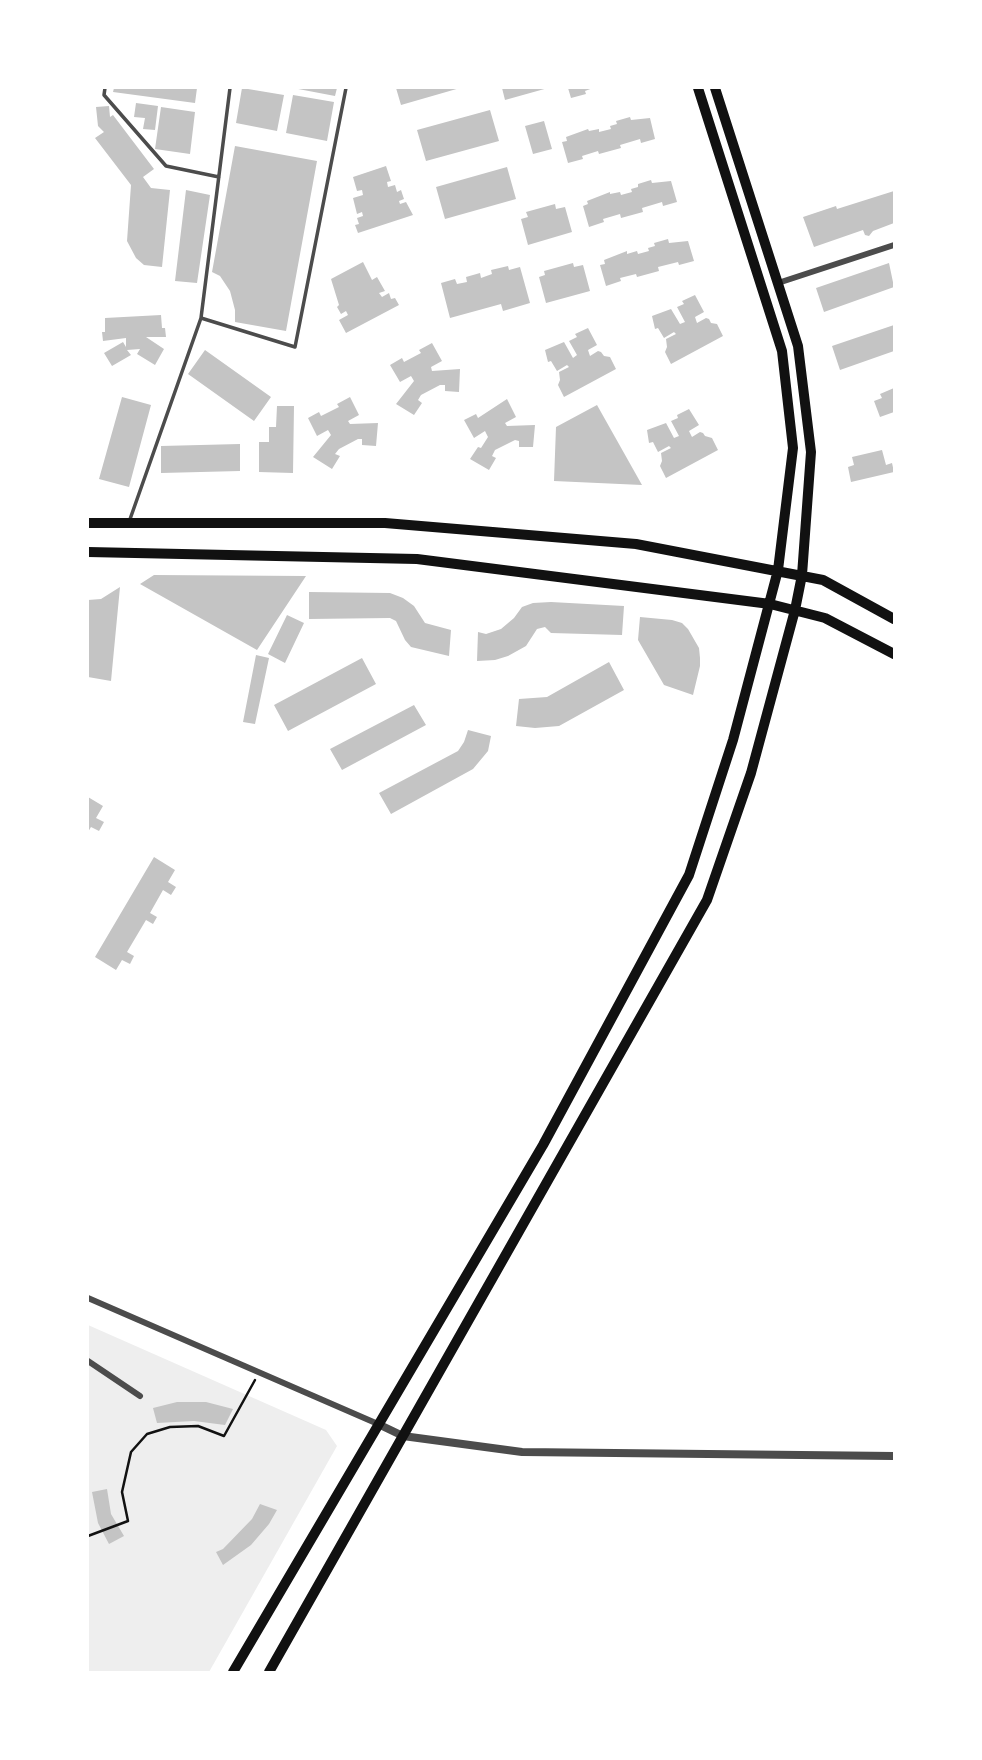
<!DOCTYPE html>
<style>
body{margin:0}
#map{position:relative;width:982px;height:1760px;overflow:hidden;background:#fff;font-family:Lora,serif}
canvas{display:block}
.frame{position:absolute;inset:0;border:89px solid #fff;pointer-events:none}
</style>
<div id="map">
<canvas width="982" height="1760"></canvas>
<div class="frame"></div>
</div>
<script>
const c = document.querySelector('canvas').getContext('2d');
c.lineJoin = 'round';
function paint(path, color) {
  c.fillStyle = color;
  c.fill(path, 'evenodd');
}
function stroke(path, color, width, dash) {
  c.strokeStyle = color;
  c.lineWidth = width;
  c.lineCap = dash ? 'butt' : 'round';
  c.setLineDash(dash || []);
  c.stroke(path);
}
paint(new Path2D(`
 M88,1325L326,1430L337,1446L209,1672H88Z`), '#eee');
paint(new Path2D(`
 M114,88H197L195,103L113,92Z
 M242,88L284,95L277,131L236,123Z
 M293,88H337L335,96Z
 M396,88H460L401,105Z
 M502,88H548L505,100Z
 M568,88H593L585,91L586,94L571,98Z
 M293,95L334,102L327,141L286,133Z
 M136,103L158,106L155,130L143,129L145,118L134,117Z
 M109,106L110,117L113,115L154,169L143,177L151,188L170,190L162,267L144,265L136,258L127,241L131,185L95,138L104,132L98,126L96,107Z
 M161,107L195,112L190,154L155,149Z
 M490,110L499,141L426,161L417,130Z
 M630,117L631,120L650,118L655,139L641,143L640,139L620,145L621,148L599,154L598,151L582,156L583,159L568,163L562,142L567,141L566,137L588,129L589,131L599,129V132L611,129L610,126L617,124L616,121Z
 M544,121L552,149L533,154L525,126Z
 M235,146L317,161L286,331L235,322V310L230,291L220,276L212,272Z
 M386,166L391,181L387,182L388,187L395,185L397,192L401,190L404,199L399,201L400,204L406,202L413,215L358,233L355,225L359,224L357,218L363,216L362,212L357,214L353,198L363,195L362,190L357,191L353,177Z
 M507,167L516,199L445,219L436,187Z
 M651,180L652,183L671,181L677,202L663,206L662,202L642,208L643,212L621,218L620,214L603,219L604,222L589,227L583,206L588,204L587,201L610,192V194L620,192L621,195L632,192L631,189L638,187V184Z
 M186,190L210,195L197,283L175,281Z
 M894,191V223L873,231L869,236L865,235L863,230L814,247L803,217L836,206L837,209Z
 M555,204L556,209L565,207L572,232L528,245L521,219L528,217L526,212Z
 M668,239L669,243L688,241L694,261L679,265L678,262L658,267L659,271L637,277L636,274L620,278L621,281L606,286L600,265L605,264L604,260L627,251V254L637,251L638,254L649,251L648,248L655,246L654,243Z
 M363,262L372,280L377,277L385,291L379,293L382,297L389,293L391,299L395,298L399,305L346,333L339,320L348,315L346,311L341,314L337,307L339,305L331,279Z
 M573,263L574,267L583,265L590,291L546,303L539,277L545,275L544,271Z
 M889,263L894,287L824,312L816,288Z
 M508,266L509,270L520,267L530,303L503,311L501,304L450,318L441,283L455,279L457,284L467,282L466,277L480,273L481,278L492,274L491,270Z
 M695,295L704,312L695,317L697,323L706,318L709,319L711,323L717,324L723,336L671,364L665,352L667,347L666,339L676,334L674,332L664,338L658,328L655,329L652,316L671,309L680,324L685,322L677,307L684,304L682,301Z
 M161,315L162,328H165L166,337H146L164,349L155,365L137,354L140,349L127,350L131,355L112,366L104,353L123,342L126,347V338L103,341L102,332H105V318Z
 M894,325V351L840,370L832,346Z
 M588,328L597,345L588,350L590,356L598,351L601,352L604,356L610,357L616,369L564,397L558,385L560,380L559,372L569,367L567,365L557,371L551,361L548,362L545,350L564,342L573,358L577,355L569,341L577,337L575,334Z
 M432,343L442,361L431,367L432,371L460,369L459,392L445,391V385H440L421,395L418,400L422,403L414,415L396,404L414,381L411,376L400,382L390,365L402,358L404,362L421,353L419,350Z
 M205,350L271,397L254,421L188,374Z
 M894,388V412L880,417L874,401L882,398L880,394Z
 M122,397L151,405L129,487L99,479Z
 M350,397L359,415L348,421L350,424L378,423L376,446L362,445V439H358L339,449L335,454L340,456L332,469L313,457L331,435L328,430L317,436L308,418L319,412L321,416L339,407L337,404Z
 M507,399L516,417L505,423L507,426L535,425L533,447H519V441L515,440L495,450L492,456L496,458L489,470L470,459L478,447L481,448L488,437L485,431L474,438L464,420L476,414L478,418Z
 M597,405L642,485L554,481L556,427Z
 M277,406H294L293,473L259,472V442H269V427H276Z
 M689,409L699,425L689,431L692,437L700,432L703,433L705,436L712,438L718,450L666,478L660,466L662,461L661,453L671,448L669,446L658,452L653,442L649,443L647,430L666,423L674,438L679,436L671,421L678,418L677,415Z
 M240,444V471L161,473V446Z
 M882,450L886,465L892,463L894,472L851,482L848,467L854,465L852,457Z
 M154,575L306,576L257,650L140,584Z
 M120,587L111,681L88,677V600L101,599Z
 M309,592L390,593L403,598L414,606L425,623L451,630L449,656L411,647L405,640L396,621L390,618L309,619Z
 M551,602L624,606L622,635L551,633L545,627L537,629L526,646L508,656L495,660L477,661L478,632L486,634L501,629L514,618L522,607L533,603Z
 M287,615L304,623L285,663L268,654Z
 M640,617L672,620L682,623L688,629L699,648L700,658V666L693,695L664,685L638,640Z
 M256,655L269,658L255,724L243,722Z
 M362,658L376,684L288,731L274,705Z
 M609,662L624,690L559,726L535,728L516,726L519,699L547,697Z
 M414,705L426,725L342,770L330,749Z
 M468,730L491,736L488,751L473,769L391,814L379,793L458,751L464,742Z
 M88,797L103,806L96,818L104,822L99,831L91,827L88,832Z
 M154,857L175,870L168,882L176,887L171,895L163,890L150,913L157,917L153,924L146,920L127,952L134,956L130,964L122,960L116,970L95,957Z
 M177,1402H206L233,1409L225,1425L194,1421L157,1423L153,1408Z
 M107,1489L111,1514L124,1536L109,1544L98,1523L92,1492Z
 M260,1504L277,1510L269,1524L251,1545L223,1565L216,1552L223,1549L252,1519Z`), '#c4c4c4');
stroke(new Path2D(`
 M88,1536L128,1521L122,1492L131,1452L147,1434L170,1427L198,1426L224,1436L255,1380`), '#111', 2.5);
stroke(new Path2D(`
 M105,88L104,95L166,166L219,177
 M201,318L295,347L346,88
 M129,522L201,318L230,88`), '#4c4c4c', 3.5);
stroke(new Path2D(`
 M778,283L894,245
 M88,1298L378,1424
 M88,1361L140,1396`), '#4c4c4c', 6);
stroke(new Path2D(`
 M378,1424L403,1436L522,1452L894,1456`), '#4c4c4c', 8);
stroke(new Path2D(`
 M88,523H385L636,544L823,580L894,619
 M88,552L417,559L770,604L825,618L894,654
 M233,1672L543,1145L689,875L733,740L778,570L793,448L782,351L698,88
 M269,1672L707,900L751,773L795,610L802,575L811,452L798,346L715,88`), '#111', 10);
</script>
